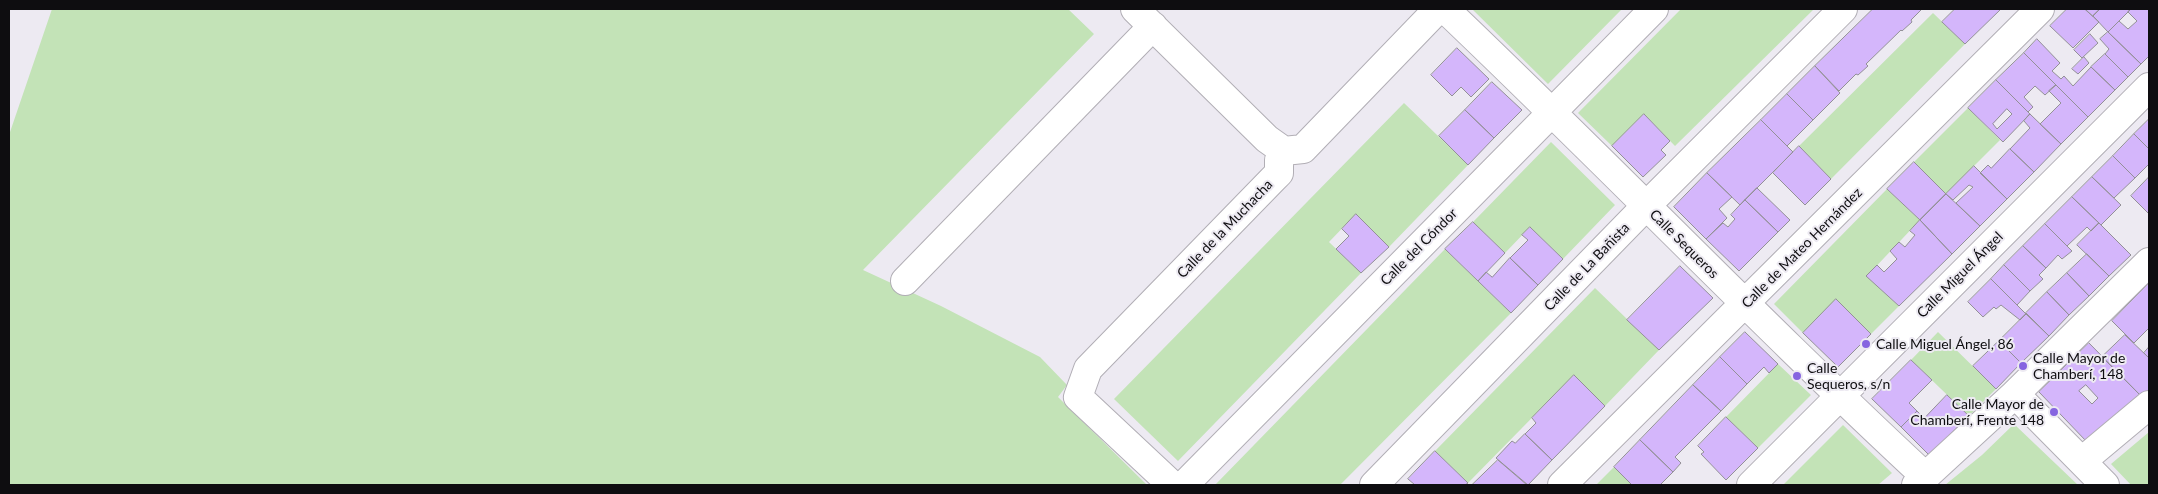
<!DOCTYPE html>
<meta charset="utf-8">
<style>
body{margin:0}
#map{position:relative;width:2158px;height:494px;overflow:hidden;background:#edeaf2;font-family:Lato,sans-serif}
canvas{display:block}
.frame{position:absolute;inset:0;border:10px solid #0e0d10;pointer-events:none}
</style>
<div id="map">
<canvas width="2158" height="494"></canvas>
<div class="frame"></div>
</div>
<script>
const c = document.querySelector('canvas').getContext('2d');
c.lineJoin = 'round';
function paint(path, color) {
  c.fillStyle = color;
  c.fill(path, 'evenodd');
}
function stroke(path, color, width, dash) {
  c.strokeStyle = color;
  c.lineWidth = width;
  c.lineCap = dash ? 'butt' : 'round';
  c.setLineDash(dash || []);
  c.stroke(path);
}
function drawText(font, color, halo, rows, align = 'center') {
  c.font = font + ' Lato,sans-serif';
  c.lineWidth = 4;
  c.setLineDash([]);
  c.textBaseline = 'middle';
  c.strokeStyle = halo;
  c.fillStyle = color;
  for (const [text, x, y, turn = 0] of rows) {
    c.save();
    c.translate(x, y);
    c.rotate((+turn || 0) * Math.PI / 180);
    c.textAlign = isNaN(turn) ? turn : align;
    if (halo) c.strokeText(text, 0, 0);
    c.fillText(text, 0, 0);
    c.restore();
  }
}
paint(new Path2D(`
 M52,9H1068L1094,34L863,270L941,306L1040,357L1067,385L1058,397L1147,485H9V135Z
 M1472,9H1622L1548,84Z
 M1681,9H1814L1675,146L1644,114L1612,146L1578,113Z
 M1933,13L1965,44L1831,179L1799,146Z
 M1404,103L1468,165L1389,247L1355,215L1329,242L1361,273L1178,461L1114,399Z
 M1968,108L2000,140L1946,194L1914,162Z
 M1551,142L1615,205L1563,259L1530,227L1505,253L1473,222Z
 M1887,189L1920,220L1867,276L1899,306L1871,334L1836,300L1803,333L1774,304Z
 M1445,249L1511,313L1340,485H1215Z
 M1595,288L1659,350L1605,406L1574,375L1468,483L1435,451Z
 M1938,332L1996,389L1969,416L1911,360Z
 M1778,364L1811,395L1758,448L1726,417Z
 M2014,424L2078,485H1945L1982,455Z
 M1843,425L1892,473L1878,485H1783Z
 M2149,432V485H2131L2111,464Z
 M1614,467L1632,485H1596Z`), '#c3e3b7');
const building = new Path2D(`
 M1873,9H1922L1911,20L1912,22L1902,31L1901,30L1866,64L1868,66L1858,75L1856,74L1839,91L1815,66Z
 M1955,9H2001L1965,44L1942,22Z
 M2067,9H2085L2099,22L2073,48L2050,26Z
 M2085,9H2100L2093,16Z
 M2100,9H2131L2108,32L2093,16Z
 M2131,9H2149V56L2141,64L2108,32L2119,21L2128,29L2137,21L2128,12Z
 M2108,32L2141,64L2128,77L2105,54L2109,49L2100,39Z
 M2090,34L2098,43L2082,58L2074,50Z
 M2037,39L2060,63L2052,71L2061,79L2064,76L2073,86L2091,67L2115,90L2088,117L2024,53Z
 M1457,48L1489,79L1471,97L1461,87L1452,96L1431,75Z
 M2024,53L2056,85L2045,95L2035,86L2024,97L2033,107L2028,112L1996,80Z
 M2105,54L2128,77L2115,90L2091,67Z
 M2084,57L2089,63L2078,74L2072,69Z
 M1815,66L1840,93L1813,120L1787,94Z
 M1996,80L2030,114L2003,142L1968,108ZM2007,109L2012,114L1997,129L1993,124Z
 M1492,82L1522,110L1494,138L1465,110Z
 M2056,85L2088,117L2061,144L2040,124L2061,103L2049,91Z
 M1787,94L1813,120L1787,146L1761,120Z
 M1465,110L1494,138L1468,165L1439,136Z
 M1644,114L1670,141L1661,150L1666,155L1643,177L1612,146Z
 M2030,114L2061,144L2034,172L2010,149L2030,128L2024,121Z
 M2149,119V149L2134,134Z
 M1761,120L1793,152L1740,205L1707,173Z
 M2134,134L2149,149V164L2135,178L2113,156Z
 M1799,146L1831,179L1805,205L1773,173Z
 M2010,149L2034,172L2007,199L1980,173L1988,165L1991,168Z
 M2113,156L2135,178L2114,198L2092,177Z
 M1914,162L1946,194L1920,220L1887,189Z
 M1974,166L2007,199L1980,226L1956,203L1973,187L1969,185L1953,200L1946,194Z
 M1707,173L1732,197L1719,209L1727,218L1706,239L1674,207Z
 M2092,177L2121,205L2101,225L2072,197Z
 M2149,177V214L2131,196Z
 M1757,188L1790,220L1778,232L1745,200Z
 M1946,194L1980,226L1952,254L1920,220Z
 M2072,197L2099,223L2091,231L2087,227L2067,246L2045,224Z
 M1745,200L1778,232L1739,271L1706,239L1723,223L1728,227L1735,219L1731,215Z
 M1356,214L1389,247L1361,273L1336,249L1349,236L1342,229Z
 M1920,220L1952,254L1899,306L1866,276L1877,265L1884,272L1897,259L1890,251L1899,242L1905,247L1915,235L1910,231Z
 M1473,222L1505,253L1478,281L1445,249Z
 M2099,223L2131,255L2109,276L2077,245Z
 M2045,224L2072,251L2062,259L2058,255L2046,268L2023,246Z
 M1530,227L1563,259L1538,285L1510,258L1528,240L1522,235Z
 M2023,246L2046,268L2039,275L2043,279L2030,291L2004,265Z
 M2087,254L2109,276L2089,296L2067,273Z
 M1510,258L1538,285L1511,313L1478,281L1486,272L1492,277Z
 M2004,265L2030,291L2017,305L1991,279Z
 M1680,266L1713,298L1659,350L1627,320Z
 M2067,273L2089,296L2069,315L2047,292Z
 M1991,279L2026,314L2020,320L2001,305L1996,309L1994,307L1983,317L1968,302Z
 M2149,283V328L2134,343L2112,321Z
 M2047,292L2069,315L2049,336L2026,313Z
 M1836,299L1871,334L1838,367L1803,333Z
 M2026,314L2049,336L2021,363L1999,341Z
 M1745,332L1778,364L1769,373L1764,367L1747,384L1720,357Z
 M2125,335L2149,358V391L2142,397L2102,357Z
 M1999,341L2021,363L1996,389L1973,366Z
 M2089,343L2142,397L2087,442L2039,392ZM2086,385L2098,398L2092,404L2079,391Z
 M2149,347V358L2144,353Z
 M1720,357L1747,384L1721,411L1693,385Z
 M1911,360L1932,380L1909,403L1917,411L1901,427L1872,399Z
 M1574,375L1605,406L1552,460L1525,434L1536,423L1532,418Z
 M1693,385L1721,411L1675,457L1681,463L1673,472L1640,440Z
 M1947,395L1969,416L1929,455L1901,427L1917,411L1924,418Z
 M1726,417L1758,448L1726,480L1701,454L1704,452L1698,446Z
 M1525,434L1552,460L1528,485L1496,458L1512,441L1515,443Z
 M1640,440L1673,472L1660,485H1632L1614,467Z
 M1435,451L1468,483L1465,485H1415L1408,479Z
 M1498,460L1527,485H1472Z`);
paint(building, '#d4b6fb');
stroke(building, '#939097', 1);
const minor = new Path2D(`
 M1135,9L1267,139L1284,151
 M1445,9C1607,163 1762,325 1926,477
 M905,281L1153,26
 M2015,394L2105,485
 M2082,461L2149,405
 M1172,485L1078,397L1088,369L1273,179L1279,173V160L1284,151L1303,149L1438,9
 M1184,485L1654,9
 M1374,485L1646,206L1843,9
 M1562,485L2040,9
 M1751,485L2149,87
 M1916,485L2015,394L2149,262`);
stroke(minor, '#b1aeb5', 30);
stroke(minor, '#fff', 28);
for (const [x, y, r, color] of [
 [1866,344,5,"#8665e0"],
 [2023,366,5,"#8665e0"],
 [1797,376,5,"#8665e0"],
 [2054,412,5,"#8665e0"]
]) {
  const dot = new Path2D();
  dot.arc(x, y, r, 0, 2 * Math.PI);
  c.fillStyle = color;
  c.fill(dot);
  stroke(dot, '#edeaf2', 2);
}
drawText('14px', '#0e0d10', '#edeaf2', [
 ["Calle de la Muchacha",1225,229,-46],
 ["Calle Sequeros",1684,244,45],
 ["Calle del Cóndor",1419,247,-45],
 ["Calle de Mateo Hernández",1802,248,-45],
 ["Calle de La Bañista",1587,267,-46],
 ["Calle Miguel Ángel",1960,275,-45]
]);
drawText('14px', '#0e0d10', '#edeaf2', [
 ["Calle Miguel Ángel, 86",1876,344],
 ["Calle Mayor de",2033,358],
 ["Chamberí, 148",2033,374],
 ["Calle",1807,368],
 ["Sequeros, s/n",1807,384],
 ["Calle Mayor de",2044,404,"right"],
 ["Chamberí, Frente 148",2044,420,"right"]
], 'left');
</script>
